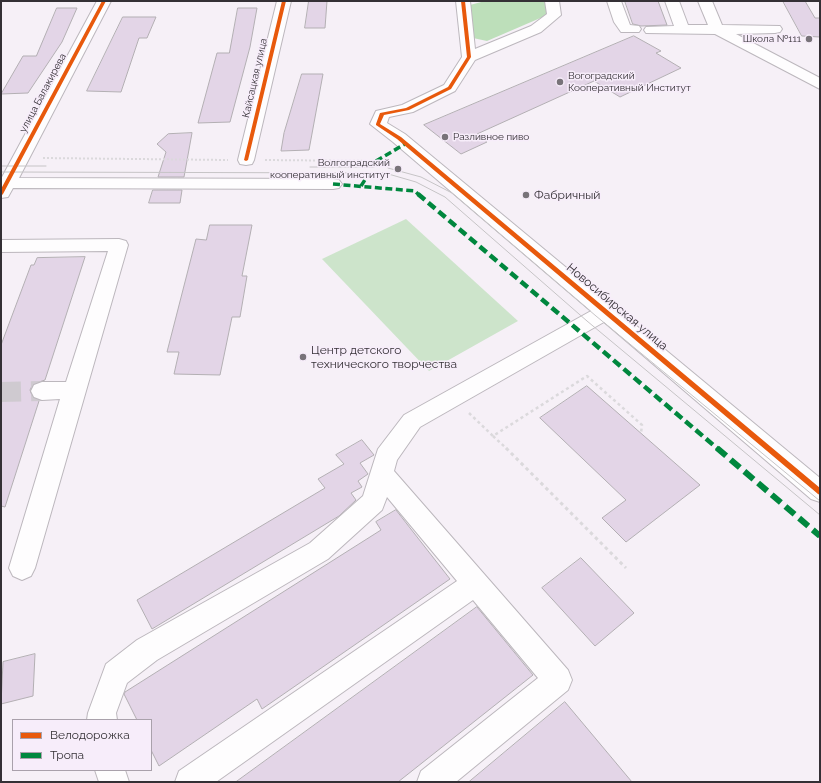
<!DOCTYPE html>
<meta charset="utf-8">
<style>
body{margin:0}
#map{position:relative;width:821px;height:783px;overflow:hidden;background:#f6f0f7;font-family:Raleway,sans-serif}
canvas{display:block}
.frame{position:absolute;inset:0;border:2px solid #343035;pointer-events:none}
.legend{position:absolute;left:12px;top:719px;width:140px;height:52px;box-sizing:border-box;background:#f7edfa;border:1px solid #a9a1ab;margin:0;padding:5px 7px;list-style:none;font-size:12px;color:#343035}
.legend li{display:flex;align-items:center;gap:8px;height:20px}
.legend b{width:20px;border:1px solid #a9a1ab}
</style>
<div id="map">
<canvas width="821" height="783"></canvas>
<div class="frame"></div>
<ul class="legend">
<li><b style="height:5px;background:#e8590c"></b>Велодорожка</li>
<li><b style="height:5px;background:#00873e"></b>Тропа</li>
</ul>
</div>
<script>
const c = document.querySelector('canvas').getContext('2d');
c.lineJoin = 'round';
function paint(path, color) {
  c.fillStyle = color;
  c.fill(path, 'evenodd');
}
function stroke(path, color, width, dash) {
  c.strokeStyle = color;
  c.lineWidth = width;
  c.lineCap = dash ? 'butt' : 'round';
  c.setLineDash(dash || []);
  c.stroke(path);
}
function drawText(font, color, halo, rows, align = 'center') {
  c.font = font + ' Raleway,sans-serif';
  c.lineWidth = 3;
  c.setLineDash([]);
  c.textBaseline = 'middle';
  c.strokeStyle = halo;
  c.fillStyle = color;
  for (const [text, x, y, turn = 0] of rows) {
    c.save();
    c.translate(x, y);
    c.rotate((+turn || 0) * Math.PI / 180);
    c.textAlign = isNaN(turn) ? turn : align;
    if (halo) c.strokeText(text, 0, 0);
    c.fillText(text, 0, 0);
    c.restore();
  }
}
paint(new Path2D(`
 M406,219L518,321L429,371L322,259Z`), '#cde4cb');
paint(new Path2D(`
 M485,1H549L552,13L487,41L473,38L470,5Z`), '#bddfba');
const building = new Path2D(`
 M309,1H327L325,28H305Z
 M625,1H658L667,25L641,26L633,24Z
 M783,1H805L815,18H820V37L802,36Z
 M57,8H77L62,42L28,93L1,94L23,56H36Z
 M238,8H257L250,47L230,122L198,123L217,53H229Z
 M123,17H156L147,38H139L121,92L87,91Z
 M634,36L661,51L656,53L681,68L620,97L594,81L477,134L487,142L461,154L424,125Z
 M302,74H323L309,150L281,151L284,133Z
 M192,133L184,177H158L166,152L157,144L168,134Z
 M153,190H182L180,203H149Z
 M210,225H252L242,276H247L240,317H232L220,375L174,374L179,352H167L196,239L206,240Z
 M85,257L45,380L33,384L30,390L33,398L39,401L5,507L1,506V345L31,265H34L37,258Z
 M587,386L700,485L626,542L602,518L626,500L540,418Z
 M362,440L374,455L360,463L368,474L358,481L362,487L351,493L356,500L339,516L152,629L137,600L325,488L318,479L344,464L336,455Z
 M396,510L450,579L262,709L257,699L159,766L151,750V720H137L124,694L125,692L381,530L376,522Z
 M581,558L634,613L595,646L542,588Z
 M477,607L533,675L398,782H236Z
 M35,654L33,696L1,704L3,662Z
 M565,702L632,782H469Z`);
paint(building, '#e3d5e7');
stroke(building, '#b3afb3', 1);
stroke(new Path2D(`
 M1,392L42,391`), '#cfcad0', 20, [20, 10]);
const minor = new Path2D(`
 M97,1H111L19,178L333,179L339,180L342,184L339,188L333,189L13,188L8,197L1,198V179Z
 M277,1H291L254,160L252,164L246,165L240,164L238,160Z
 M456,1H470L475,49L531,26L547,14L545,1H559L561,15L541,32L475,60L455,91L413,112L389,117L387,123L405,134L820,478V502L811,499L604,322L420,427L397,460L394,471L568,670L572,680L568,690L456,782H417L421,771L538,678L473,600L216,782H175L179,771L457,581L387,497L382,510L328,559L157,660L127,683L116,713L117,720H87L88,713L106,664L137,640L310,543L363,496L378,449L404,415L591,311L393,142L370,124L376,111L402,105L444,85L462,57Z
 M607,1H621L630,25L639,26L641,29L639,32H621L614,22Z
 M665,1H679L688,25H708L698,1H712L722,25L780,26L782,29L780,32L775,33L736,34L820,78V89L715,34L646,33L644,30L646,27L674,26Z
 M119,239L126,241L128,245L35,568L31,576L22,580L13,576L9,568L60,399L42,400L34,397L31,391L34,385L42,382H66L108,251L1,252V240Z
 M95,770H125L129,782H99Z`);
stroke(minor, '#bcb7bd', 2);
stroke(new Path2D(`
 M43,158L228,160
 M265,160L376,161`), '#dbd9dc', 2, [2, 2]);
stroke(new Path2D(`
 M469,413L493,436L587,376L642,425L641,433
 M493,436L507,449`), '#dbd9dc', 2.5, [3, 3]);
stroke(new Path2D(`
 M506,448L626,568`), '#dbd9dc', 3, [3.5, 3.5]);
paint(minor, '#fefdfe');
stroke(new Path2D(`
 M1,166H46
 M310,167H374
 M388,168L421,177L452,193L596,316L820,501
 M1,172L385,173L416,182L445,197L587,321L820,515`), '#c6c4c6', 1);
stroke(new Path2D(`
 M376,161L405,144
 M333,184L415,191L419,195
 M361,186L368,175`), '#00873e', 3.5, [7, 3.5]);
stroke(new Path2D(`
 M418,194L718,449`), '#00873e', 4.5, [9, 4.5]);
stroke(new Path2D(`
 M717,448L820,536`), '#00873e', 6, [12, 6]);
paint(new Path2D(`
 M102,1H106L3,194L1,196V189Z
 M282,1H286L248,160L246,161L244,160Z
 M461,1H465L471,57L451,89L409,110L384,115L380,124L401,137L820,488V495L818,494L397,139L376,125V124L380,113L406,108L448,87L467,57Z`), '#e8590c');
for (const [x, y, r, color] of [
 [809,39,4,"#787379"],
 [560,82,4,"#787379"],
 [445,137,4,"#787379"],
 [398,169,4,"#787379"],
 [526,195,4,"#787379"],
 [303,357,4,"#787379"]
]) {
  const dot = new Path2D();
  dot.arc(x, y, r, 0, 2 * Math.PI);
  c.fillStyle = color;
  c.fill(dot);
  stroke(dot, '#f7edfa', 1.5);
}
drawText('10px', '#343035', '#f7edfa', [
 ["Школа №111",801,39],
 ["Вогоградский",568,76,"left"],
 ["Кооперативный Институт",568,88,"left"],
 ["Разливное пиво",453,137,"left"],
 ["Волгоградский",390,163],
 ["кооперативный институт",390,175]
], 'right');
drawText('10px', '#343035', '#f7edfa', [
 ["Кайсацкая улица",255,78,-77],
 ["улица Балакирева",43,93,-62]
]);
drawText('12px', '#343035', '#f7edfa', [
 ["Фабричный",534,195],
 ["Центр детского",311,350],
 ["технического творчества",311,364]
], 'left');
drawText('12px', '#343035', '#f7edfa', [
 ["Новосибирская улица",617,307,40]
]);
</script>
